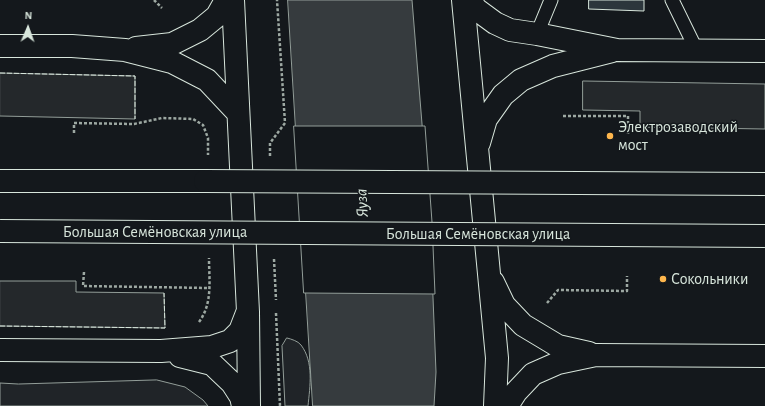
<!DOCTYPE html>
<meta charset="utf-8">
<style>
body{margin:0}
#map{position:relative;width:765px;height:406px;overflow:hidden;background:#14181c;font-family:"Alegreya Sans",sans-serif}
canvas{display:block}
.north{position:absolute;left:8px;top:8px;width:40px;height:40px;-webkit-text-stroke:3px #14181c;paint-order:stroke;rotate:2deg;font-size:11px;font-weight:700;line-height:16px;text-align:center;color:#d8e6dc}
.north::after{content:'';display:block;margin:auto;width:14px;height:18px;background:#d8e6dc;clip-path:polygon(50% 0,100% 100%,50% 72%,0 100%)}
</style>
<div id="map">
<canvas width="765" height="406"></canvas>
<div class="north">N</div>
</div>
<script>
const c = document.querySelector('canvas').getContext('2d');
c.lineJoin = 'round';
function paint(path, color) {
  c.fillStyle = color;
  c.fill(path, 'evenodd');
}
function stroke(path, color, width, dash) {
  c.strokeStyle = color;
  c.lineWidth = width;
  c.lineCap = dash ? 'butt' : 'round';
  c.setLineDash(dash || []);
  c.stroke(path);
}
function drawText(font, color, halo, rows, align = 'center') {
  c.font = font + ' "Alegreya Sans",sans-serif';
  c.lineWidth = 3;
  c.setLineDash([]);
  c.textBaseline = 'middle';
  c.strokeStyle = halo;
  c.fillStyle = color;
  for (const [text, x, y, turn = 0] of rows) {
    c.save();
    c.translate(x, y);
    c.rotate((+turn || 0) * Math.PI / 180);
    c.textAlign = isNaN(turn) ? turn : align;
    if (halo) c.strokeText(text, 0, 0);
    c.fillText(text, 0, 0);
    c.restore();
  }
}
const green = new Path2D(`
 M287,338C291,339 298,341 301,345C314,362 310,386 308,406H285L282,346Z
 M157,380L185,387L203,400L208,406H0V383L18,384Z`);
paint(green, '#202428');
stroke(green, '#939e99', 1);
const parking = new Path2D(`
 M0,73L135,76V119L0,116Z
 M583,81L765,84V129L640,127V111L583,110Z
 M0,281H76V292L164,293L165,328L0,326Z`);
paint(parking, '#24282b');
stroke(parking, '#939e99', 1);
const water = new Path2D(`
 M288,0H412L430,223L436,372L434,406H313Z`);
paint(water, '#363b3e');
stroke(water, '#939e99', 1);
const pier = new Path2D(`
 M294,126H425L432,222L435,294L304,293Z`);
paint(pier, '#14181c');
stroke(pier, '#939e99', 1);
const building = new Path2D(`
 M589,0H644V11L589,9Z`);
paint(building, '#2c363c');
stroke(building, '#d8e6dc', 1);
const lane = new Path2D(`
 M672,0L697,51
 M537,34L551,0`);
const secondary = new Path2D(`
 M233,0L248,312L249,406
 M463,0L497,358L495,406
 M470,0L476,9L495,23L510,30L537,34L617,50L765,51
 M0,46H72L125,50L172,62L207,80L238,113
 M136,48L172,44L200,30L217,16L226,0
 M479,143L486,119L503,95L521,80L553,66L612,51
 M0,181H205
 M493,282L504,305L523,325L558,346L589,353
 M0,350L161,351L212,347L230,341L240,331L247,313
 M180,356L212,364L232,383L241,397L243,406
 M507,406L516,392L533,374L558,363L596,355L765,356`);
stroke(lane, '#d8e6dc', 15);
stroke(secondary, '#d8e6dc', 24);
stroke(new Path2D(`
 M154,0L162,8
 M563,116H628V136
 M74,133V123L134,124L162,118L193,119L203,125L208,138V155
 M270,156V143L285,123L277,0
 M274,259L276,300
 M84,272L83,286L209,288
 M547,303L558,290L627,291V276
 M276,313L280,406
 M199,322C213,303 209,280 209,258`), '#9da8a2', 2.5, [3, 2]);
stroke(lane, '#14181c', 13);
stroke(secondary, '#14181c', 22);
const secondaryBridge = new Path2D(`
 M205,181L765,184
 M0,231L765,236`);
stroke(secondaryBridge, '#d8e6dc', 24, []);
stroke(secondaryBridge, '#14181c', 22);
stroke(new Path2D(`
 M0,73L135,76V119
 M0,326L165,328L164,293`), '#d8e6dc', 1, [5, 2]);
for (const [x, y, r, color] of [
 [610,136,4,"#ffb74d"],
 [663,279,4,"#ffb74d"]
]) {
  const dot = new Path2D();
  dot.arc(x, y, r, 0, 2 * Math.PI);
  c.fillStyle = color;
  c.fill(dot);
  stroke(dot, '#14181c', 1.5);
}
drawText('16px', '#d8e6dc', '#14181c', [
 ["Электрозаводский",618,127],
 ["мост",618,145],
 ["Сокольники",671,279]
], 'left');
drawText('16px', '#d8e6dc', '#14181c', [
 ["Большая Семёновская улица",155,232],
 ["Большая Семёновская улица",478,234]
]);
drawText('italic 17px', '#d8e6dc', '#14181c', [
 ["Яуза",362,203,-93]
]);
</script>
